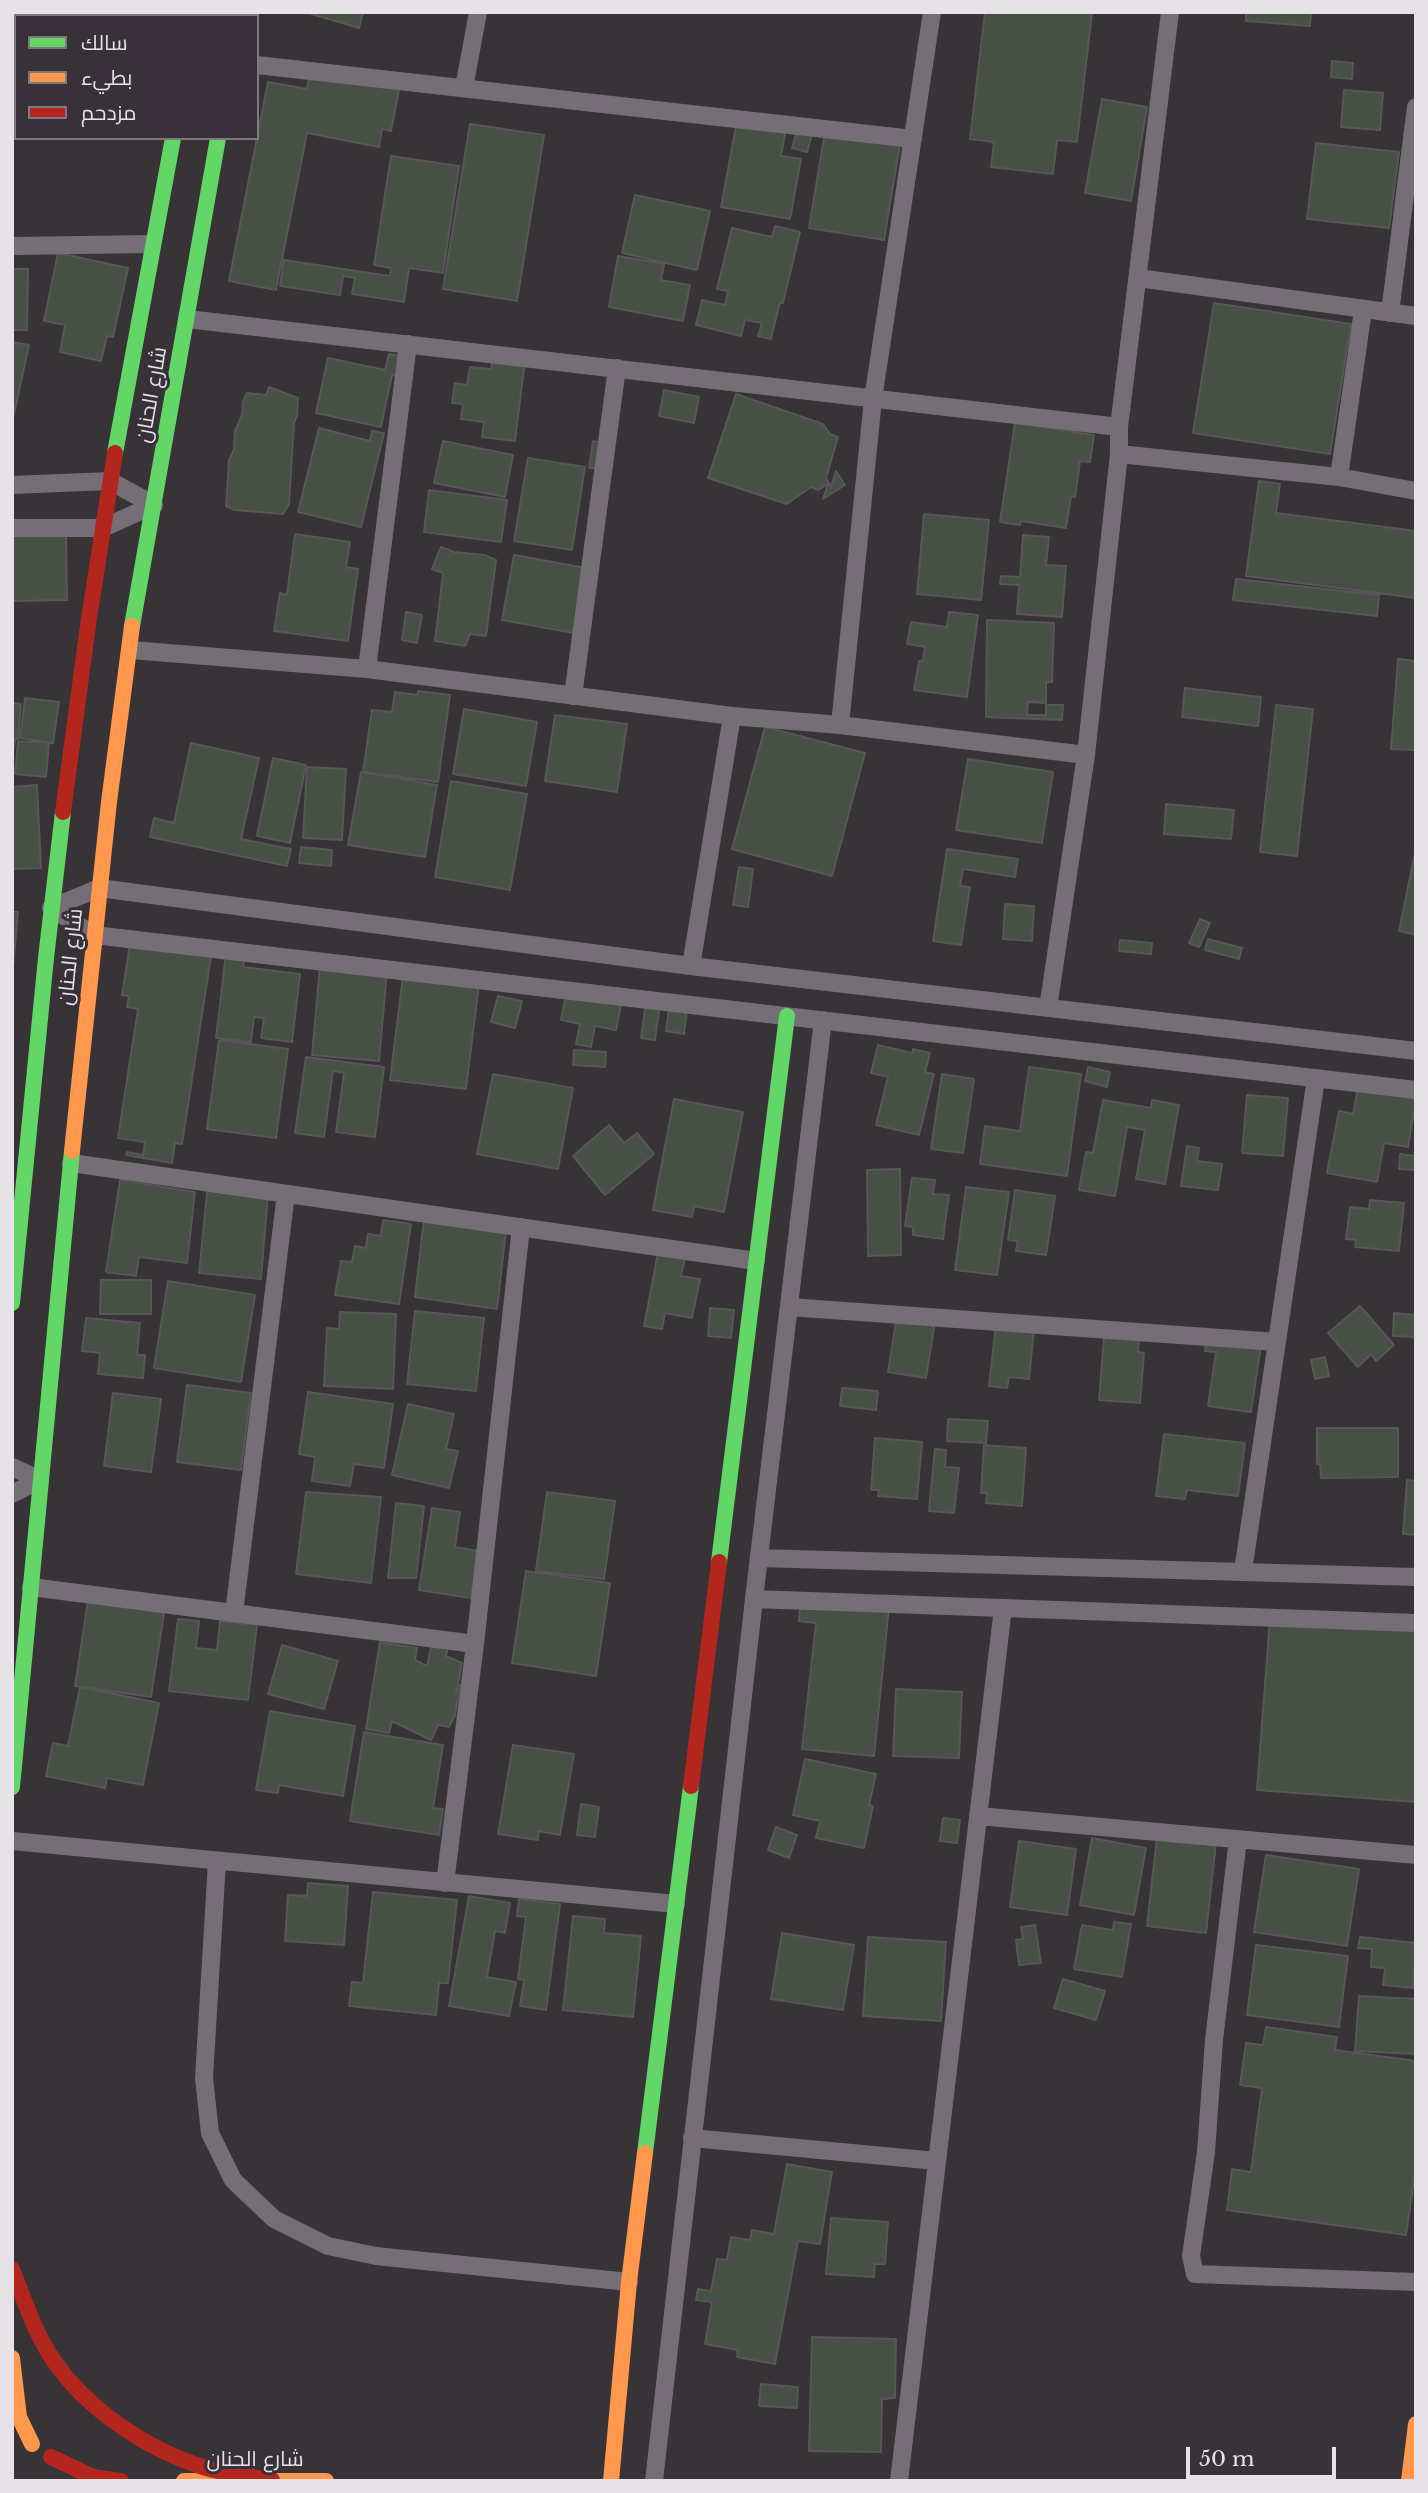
<!DOCTYPE html>
<meta charset="utf-8">
<style>
body{margin:0}
#map{position:relative;width:1428px;height:2493px;overflow:hidden;background:#373337;font-family:"Libre Baskerville",Cairo,serif}
canvas{display:block}
.frame{position:absolute;inset:0;border:14px solid #e7e2e7;pointer-events:none}
.legend{position:absolute;left:14px;top:14px;width:245px;height:126px;box-sizing:border-box;background:#383139;border:2px solid #7e787f;margin:0;padding:9px 12px;list-style:none;font-size:21px;color:#e7e2e7}
.legend li{display:flex;align-items:center;gap:14px;height:35px}
.legend b{width:35px;border:2px solid #7e787f}
.scale{position:absolute;left:1186px;top:2447px;width:150px;height:32px;box-sizing:border-box;border:4px solid #e7e2e7;border-top:0;padding-left:9px;font-size:21px;line-height:24px;white-space:nowrap;color:#e7e2e7;-webkit-text-stroke:5px #383139;paint-order:stroke}
</style>
<div id="map">
<canvas width="1428" height="2493"></canvas>
<div class="frame"></div>
<ul class="legend">
<li><b style="height:9px;background:#63d668"></b>سالك</li>
<li><b style="height:9px;background:#ff974d"></b>بطيء</li>
<li><b style="height:9px;background:#b3261e"></b>مزدحم</li>
</ul>
<div class="scale">50 m</div>
</div>
<script>
const c = document.querySelector('canvas').getContext('2d');
c.lineJoin = 'round';
function paint(path, color) {
  c.fillStyle = color;
  c.fill(path, 'evenodd');
}
function stroke(path, color, width, dash) {
  c.strokeStyle = color;
  c.lineWidth = width;
  c.lineCap = dash ? 'butt' : 'round';
  c.setLineDash(dash || []);
  c.stroke(path);
}
function drawText(font, color, halo, rows, align = 'center') {
  c.font = font + ' "Libre Baskerville",Cairo,serif';
  c.lineWidth = 6;
  c.setLineDash([]);
  c.textBaseline = 'middle';
  c.strokeStyle = halo;
  c.fillStyle = color;
  for (const [text, x, y, turn = 0] of rows) {
    c.save();
    c.translate(x, y);
    c.rotate((+turn || 0) * Math.PI / 180);
    c.textAlign = isNaN(turn) ? turn : align;
    if (halo) c.strokeText(text, 0, 0);
    c.fillText(text, 0, 0);
    c.restore();
  }
}
const building = new Path2D(`
 M111,12H184L183,16H137Z
 M305,12H363L359,28Z
 M985,12H1092L1077,142L1057,140L1053,174L991,167L994,142L970,139Z
 M1246,12H1311L1310,26L1246,21Z
 M1332,61L1353,63L1352,79L1331,77Z
 M310,72L399,90L391,131L382,129L379,147L307,133L276,290L229,281L268,82L307,89Z
 M1344,90L1383,93L1380,130L1341,127Z
 M1102,99L1147,107L1131,201L1085,193Z
 M737,121L786,129L781,156L801,159L790,219L721,207Z
 M470,124L544,135L517,301L443,289Z
 M798,127L813,131L807,152L792,148Z
 M825,132L900,144L884,240L809,228Z
 M1316,143L1399,152L1389,228L1307,219Z
 M391,156L459,166L443,273L409,268L404,302L352,294L355,278L343,276L340,295L280,286L284,260L390,276L391,268L374,265Z
 M635,195L710,211L697,270L622,253Z
 M775,226L800,232L783,303L780,302L771,339L758,336L762,323L745,320L741,336L696,325L702,300L725,305L728,291L717,289L732,228L772,237Z
 M58,253L128,268L113,337L107,336L101,361L60,352L65,325L44,321Z
 M618,256L664,264L661,280L690,285L683,321L609,307Z
 M12,269H28L27,330H12Z
 M1214,303L1351,324L1330,454L1193,433Z
 M12,342L29,345L12,423Z
 M389,354L401,356L397,376L392,375L381,427L316,413L328,358L385,370Z
 M493,357L525,361L515,441L482,437L484,422L461,419L463,404L452,403L455,383L467,385L470,367L491,369Z
 M269,387L298,398L297,416L294,423L289,504L283,514L235,510L226,506L229,460L234,449L235,431L242,415L243,401L247,393L266,395Z
 M664,390L699,397L694,423L659,416Z
 M736,394L823,424L830,434L838,437L826,478L831,487L836,471L845,485L823,499L828,484L818,490L811,487L787,504L708,478Z
 M1015,423L1094,435L1090,462L1080,461L1075,497L1071,496L1066,528L1021,521L1020,525L1000,522Z
 M319,428L370,441L372,431L384,433L361,527L298,512Z
 M443,441L513,455L505,497L434,483Z
 M593,441L605,443L601,469L589,468Z
 M528,458L585,467L572,550L514,541Z
 M1259,481L1280,484L1276,513L1416,531V598L1246,576Z
 M429,490L507,500L501,542L424,532Z
 M924,514L989,520L981,600L917,594Z
 M66,533L67,600L12,601V534Z
 M295,534L350,542L346,567L358,569L348,641L274,631L280,593L287,595Z
 M1023,535L1049,537L1046,565L1066,566L1062,617L1017,614L1019,585L1000,584L1001,576L1020,577Z
 M441,547L454,552L484,555L496,560L486,636L470,634L465,646L435,641L443,573L432,569Z
 M514,555L586,568L574,633L502,620Z
 M1236,579L1379,595L1377,616L1233,600Z
 M406,612L422,615L417,643L402,640Z
 M949,612L978,615L967,697L914,690L919,661H923L925,647L907,644L911,622L947,627Z
 M987,620L1054,623L1052,682H1046V703L1028,702L1027,715H1046V705H1063L1062,720L986,717Z
 M1398,659L1416,661L1415,750L1391,749Z
 M1185,688L1261,697L1258,726L1182,717Z
 M418,691L450,695L438,782L363,772L372,710L392,712L395,692L417,695Z
 M25,698L59,702L53,743L20,738Z
 M12,703L21,704L18,739H15L12,764Z
 M1276,705L1313,709L1297,856L1260,852Z
 M464,709L537,722L526,786L453,774Z
 M555,715L627,724L617,792L545,781Z
 M765,727L865,753L832,876L732,849Z
 M18,741L49,743L46,777L15,774Z
 M191,743L259,758L241,839L291,849L287,866L150,837L154,818L174,823Z
 M273,758L306,765L290,843L257,836Z
 M968,759L1053,772L1042,843L956,830Z
 M307,767L346,769L342,840L303,838Z
 M361,772L437,785L425,857L348,845Z
 M451,781L527,794L510,890L435,877Z
 M37,785L41,868L12,869V787Z
 M1166,804L1234,810L1231,839L1164,834Z
 M301,847L332,850L331,866L299,863Z
 M1416,848V935L1399,931Z
 M947,849L1018,859L1015,877L963,869L960,886L970,887L961,945L933,941Z
 M739,867L753,869L748,907L733,905Z
 M1005,904L1034,906L1032,941L1003,939Z
 M12,912H18L13,966H12Z
 M1200,919L1210,923L1199,947L1189,943Z
 M1208,939L1242,948L1239,959L1205,950Z
 M1120,940L1152,943L1151,954L1119,951Z
 M130,944L211,956L182,1144L175,1143L172,1163L126,1155L127,1152L143,1155L145,1142L118,1138L138,1009L127,1007L129,996L122,995Z
 M226,953L245,956L243,967L300,974L292,1042L261,1038L264,1018L254,1017L251,1042L216,1038Z
 M320,966L387,971L379,1061L312,1055Z
 M403,976L479,985L466,1089L390,1080Z
 M566,994L621,1005L616,1030L595,1026L591,1047L576,1044L580,1024L561,1020Z
 M498,996L522,1001L515,1028L491,1022Z
 M646,1002L660,1004L655,1040L641,1038Z
 M669,1007L687,1009L684,1034L666,1031Z
 M219,1040L288,1049L276,1138L207,1129Z
 M878,1045L912,1053L913,1049L930,1053L925,1072L934,1074L919,1135L876,1125L888,1077L871,1073Z
 M574,1050L606,1052L605,1067L573,1065Z
 M306,1057L384,1067L375,1137L336,1132L344,1073L333,1071L324,1137L295,1133Z
 M1029,1067L1081,1074L1067,1176L980,1164L985,1126L1020,1131Z
 M1088,1067L1110,1072L1107,1087L1085,1081Z
 M493,1074L573,1088L558,1169L477,1154Z
 M942,1074L974,1079L963,1153L931,1149Z
 M1358,1088L1416,1099L1408,1147L1384,1143L1377,1182L1327,1173L1339,1111L1353,1114Z
 M1247,1095L1288,1098L1283,1156L1242,1153Z
 M674,1099L743,1112L724,1212L694,1206L692,1217L653,1210Z
 M1103,1100L1151,1108L1152,1100L1179,1105L1165,1184L1136,1179L1145,1130L1127,1127L1115,1196L1079,1190L1086,1152L1093,1153Z
 M609,1125L624,1143L637,1133L654,1154L605,1195L573,1156Z
 M1187,1146L1199,1148L1197,1161L1222,1164L1218,1190L1181,1186Z
 M1400,1154L1416,1156V1170L1399,1169Z
 M900,1169L901,1255L868,1256L867,1170Z
 M912,1178L935,1180L933,1194L949,1195L943,1239L913,1235V1227L905,1226Z
 M120,1180L195,1192L187,1263L139,1257L136,1276L106,1272Z
 M208,1184L268,1195L261,1279L199,1273Z
 M966,1187L1009,1192L997,1275L955,1270Z
 M1015,1190L1055,1196L1046,1255L1016,1251L1018,1241L1008,1240Z
 M1370,1200L1404,1203L1399,1251L1355,1247L1356,1240L1346,1239L1350,1207L1369,1209Z
 M424,1219L506,1230L497,1309L415,1297Z
 M383,1220L411,1224L399,1304L335,1295L341,1261L352,1262L355,1246L366,1248L368,1234L381,1236Z
 M659,1248L686,1253L681,1276L700,1279L692,1318L665,1313L662,1329L644,1326Z
 M101,1280H151V1314H100Z
 M168,1281L255,1295L241,1382L154,1368Z
 M1360,1306L1394,1345L1376,1361L1371,1354L1358,1367L1328,1333Z
 M710,1308L734,1310L731,1338L708,1336Z
 M898,1309L936,1315L926,1378L888,1372Z
 M415,1311L484,1318L476,1391L407,1384Z
 M340,1312L396,1314L393,1389L324,1386L327,1328L339,1329Z
 M1394,1313L1416,1315V1337L1393,1336Z
 M86,1318L140,1323L137,1355H145L143,1378L98,1374L100,1353L82,1351Z
 M996,1324L1034,1329L1029,1379L1009,1377L1007,1388L989,1386Z
 M1207,1336L1261,1345L1251,1412L1208,1406L1216,1352L1205,1351Z
 M1104,1338L1139,1340L1138,1352L1144,1353L1140,1403L1099,1400Z
 M1325,1357L1329,1376L1315,1379L1311,1360Z
 M187,1385L251,1393L241,1470L177,1462Z
 M842,1388L878,1391L876,1410L840,1406Z
 M308,1392L393,1404L384,1468L354,1464L350,1486L312,1481L315,1457L299,1454Z
 M113,1393L161,1399L151,1472L104,1466Z
 M408,1404L454,1414L446,1449L458,1451L449,1488L392,1475Z
 M948,1419L988,1421L986,1443L947,1441Z
 M1317,1428H1398V1477L1321,1478L1320,1464H1317Z
 M1164,1434L1245,1443L1238,1496L1187,1490L1185,1499L1156,1496Z
 M875,1438L922,1442L917,1499L878,1496L879,1490H871Z
 M984,1445L1026,1448L1022,1506L986,1503L987,1493H981Z
 M935,1449L946,1450L945,1467L959,1468L954,1513L929,1511Z
 M1407,1480L1416,1481V1535L1403,1534Z
 M306,1492L381,1497L371,1583L296,1574Z
 M547,1492L615,1501L604,1579L536,1571Z
 M396,1503L424,1506L416,1578H388Z
 M432,1508L460,1512L455,1547L478,1551L471,1598L419,1590Z
 M526,1571L610,1583L596,1676L512,1663Z
 M801,1597L889,1606L874,1756L802,1749L816,1623L799,1621Z
 M88,1601L164,1613L151,1697L75,1686Z
 M1270,1618L1416,1629V1802L1257,1790Z
 M178,1619L199,1621L196,1648L217,1650L220,1621L257,1625L248,1700L169,1691Z
 M380,1642L417,1648L415,1660L427,1666L432,1643L448,1646L446,1656L462,1663L456,1694L460,1685L455,1715L449,1727L438,1725L431,1740L392,1721L389,1733L366,1729Z
 M282,1645L338,1661L324,1709L268,1694Z
 M80,1687L159,1703L143,1785L107,1778L105,1788L46,1776L53,1743L68,1746Z
 M896,1689L962,1692L959,1758L893,1756Z
 M270,1711L355,1726L343,1796L279,1785L278,1793L256,1790Z
 M364,1732L443,1745L433,1808L443,1809L439,1835L350,1821Z
 M513,1745L574,1754L560,1835L539,1831L538,1840L498,1834Z
 M805,1759L876,1774L869,1805L873,1806L864,1848L816,1838L820,1821L793,1815Z
 M581,1804L599,1807L595,1837L577,1835Z
 M943,1818L960,1820L957,1843L940,1841Z
 M776,1827L797,1835L789,1858L768,1850Z
 M1157,1837L1216,1843L1206,1933L1147,1926Z
 M1092,1838L1146,1848L1134,1915L1080,1905Z
 M1019,1841L1076,1849L1067,1915L1010,1907Z
 M1266,1855L1359,1869L1347,1946L1254,1932Z
 M308,1883L348,1886L344,1945L285,1941L288,1895L307,1896Z
 M373,1892L457,1900L448,1983H439L436,2015L349,2006L352,1982L363,1983Z
 M469,1896L510,1903L505,1933L495,1931L487,1977L516,1982L509,2016L449,2006Z
 M519,1899L560,1904L546,2010L520,2006L524,1980L518,1979L526,1917L517,1916Z
 M573,1916L605,1919L604,1933L641,1936L633,2017L563,2010Z
 M1114,1922L1131,1924L1122,1977L1074,1969L1082,1925L1113,1930Z
 M1035,1925L1041,1963L1019,1965L1016,1940L1023,1939L1021,1927Z
 M782,1933L854,1945L843,2010L771,1999Z
 M868,1937L946,1942L941,2021L863,2016Z
 M1360,1937L1416,1943L1413,1988L1383,1985L1385,1968L1371,1967L1372,1949L1358,1948Z
 M1256,1945L1348,1956L1339,2027L1247,2015Z
 M1063,1979L1105,1991L1096,2020L1054,2008Z
 M1359,1996L1416,1999V2054L1355,2051Z
 M1266,2027L1337,2037L1335,2050L1416,2061V2166L1406,2235L1227,2210L1232,2169L1251,2172L1262,2088L1240,2085L1246,2043L1263,2045Z
 M787,2164L832,2172L820,2244L798,2241L775,2364L737,2357L738,2350L705,2344L712,2302L696,2300L698,2289L711,2291L717,2259L727,2260L731,2237L750,2240L752,2230L774,2234Z
 M831,2218L888,2222L885,2264H875L874,2277L826,2274Z
 M812,2337L896,2339L895,2398L882,2399L881,2452L809,2451Z
 M761,2384L798,2387L797,2408L759,2406Z`);
paint(building, '#475045');
stroke(building, '#575757', 2);
stroke(new Path2D(`
 M257,65L913,139
 M464,88L478,12
 M12,246L152,244
 M1138,278L1416,316
 M1390,313L1416,107
 M187,319L1119,427
 M1119,454L1339,477L1416,491
 M1339,477L1363,310
 M12,485L110,481L154,505
 M12,528H103L154,505
 M131,650L367,669L732,716L840,725L1086,755
 M367,669L408,344
 M573,696L617,368
 M840,725L873,399L932,12
 M51,908L94,935L1416,1090
 M51,908L99,888L691,966L1416,1051
 M691,966L732,716
 M1048,1008L1086,755L1119,454V427L1170,12
 M71,1163L756,1261
 M789,1307L1277,1342
 M12,1467L40,1480
 M12,1494L40,1480
 M759,1558L1416,1577
 M1243,1571L1316,1078
 M31,1587L475,1644
 M754,1599L1416,1623
 M234,1613L286,1194
 M978,1816L1416,1855
 M1238,1839L1214,2040L1206,2152L1191,2256L1195,2274L1416,2282
 M12,1841L676,1904
 M217,1861L204,2078L210,2133L233,2180L274,2219L328,2246L376,2256L629,2282
 M445,1883L475,1644L521,1227
 M692,2138L937,2161
 M654,2481L754,1599L823,1020
 M899,2481L1003,1608`), '#756e76', 18);
stroke(new Path2D(`
 M239,16L240,12
 M115,453L173,138
 M132,626L218,138
 M12,1303L46,958L63,812
 M719,1562L787,1016
 M12,1787L72,1151
 M645,2153L691,1786`), '#63d668', 16);
stroke(new Path2D(`
 M195,16L196,12
 M72,1151L109,802L132,626
 M12,2358L19,2417L32,2444
 M184,2481H326
 M611,2481L629,2282L645,2153
 M1409,2481L1416,2424`), '#ff974d', 16);
stroke(new Path2D(`
 M63,812L89,618L115,453
 M691,1786L719,1562
 M12,2269C24,2299 34,2331 52,2358C85,2408 146,2449 203,2467C225,2474 249,2476 272,2480
 M51,2457L93,2477L121,2481`), '#b3261e', 16);
drawText('21px', '#e7e2e7', '#383139', [
 ["شارع الحنان",152,395,-80],
 ["شارع الحنان",71,957,-84],
 ["شارع الحنان",255,2460]
]);
</script>
